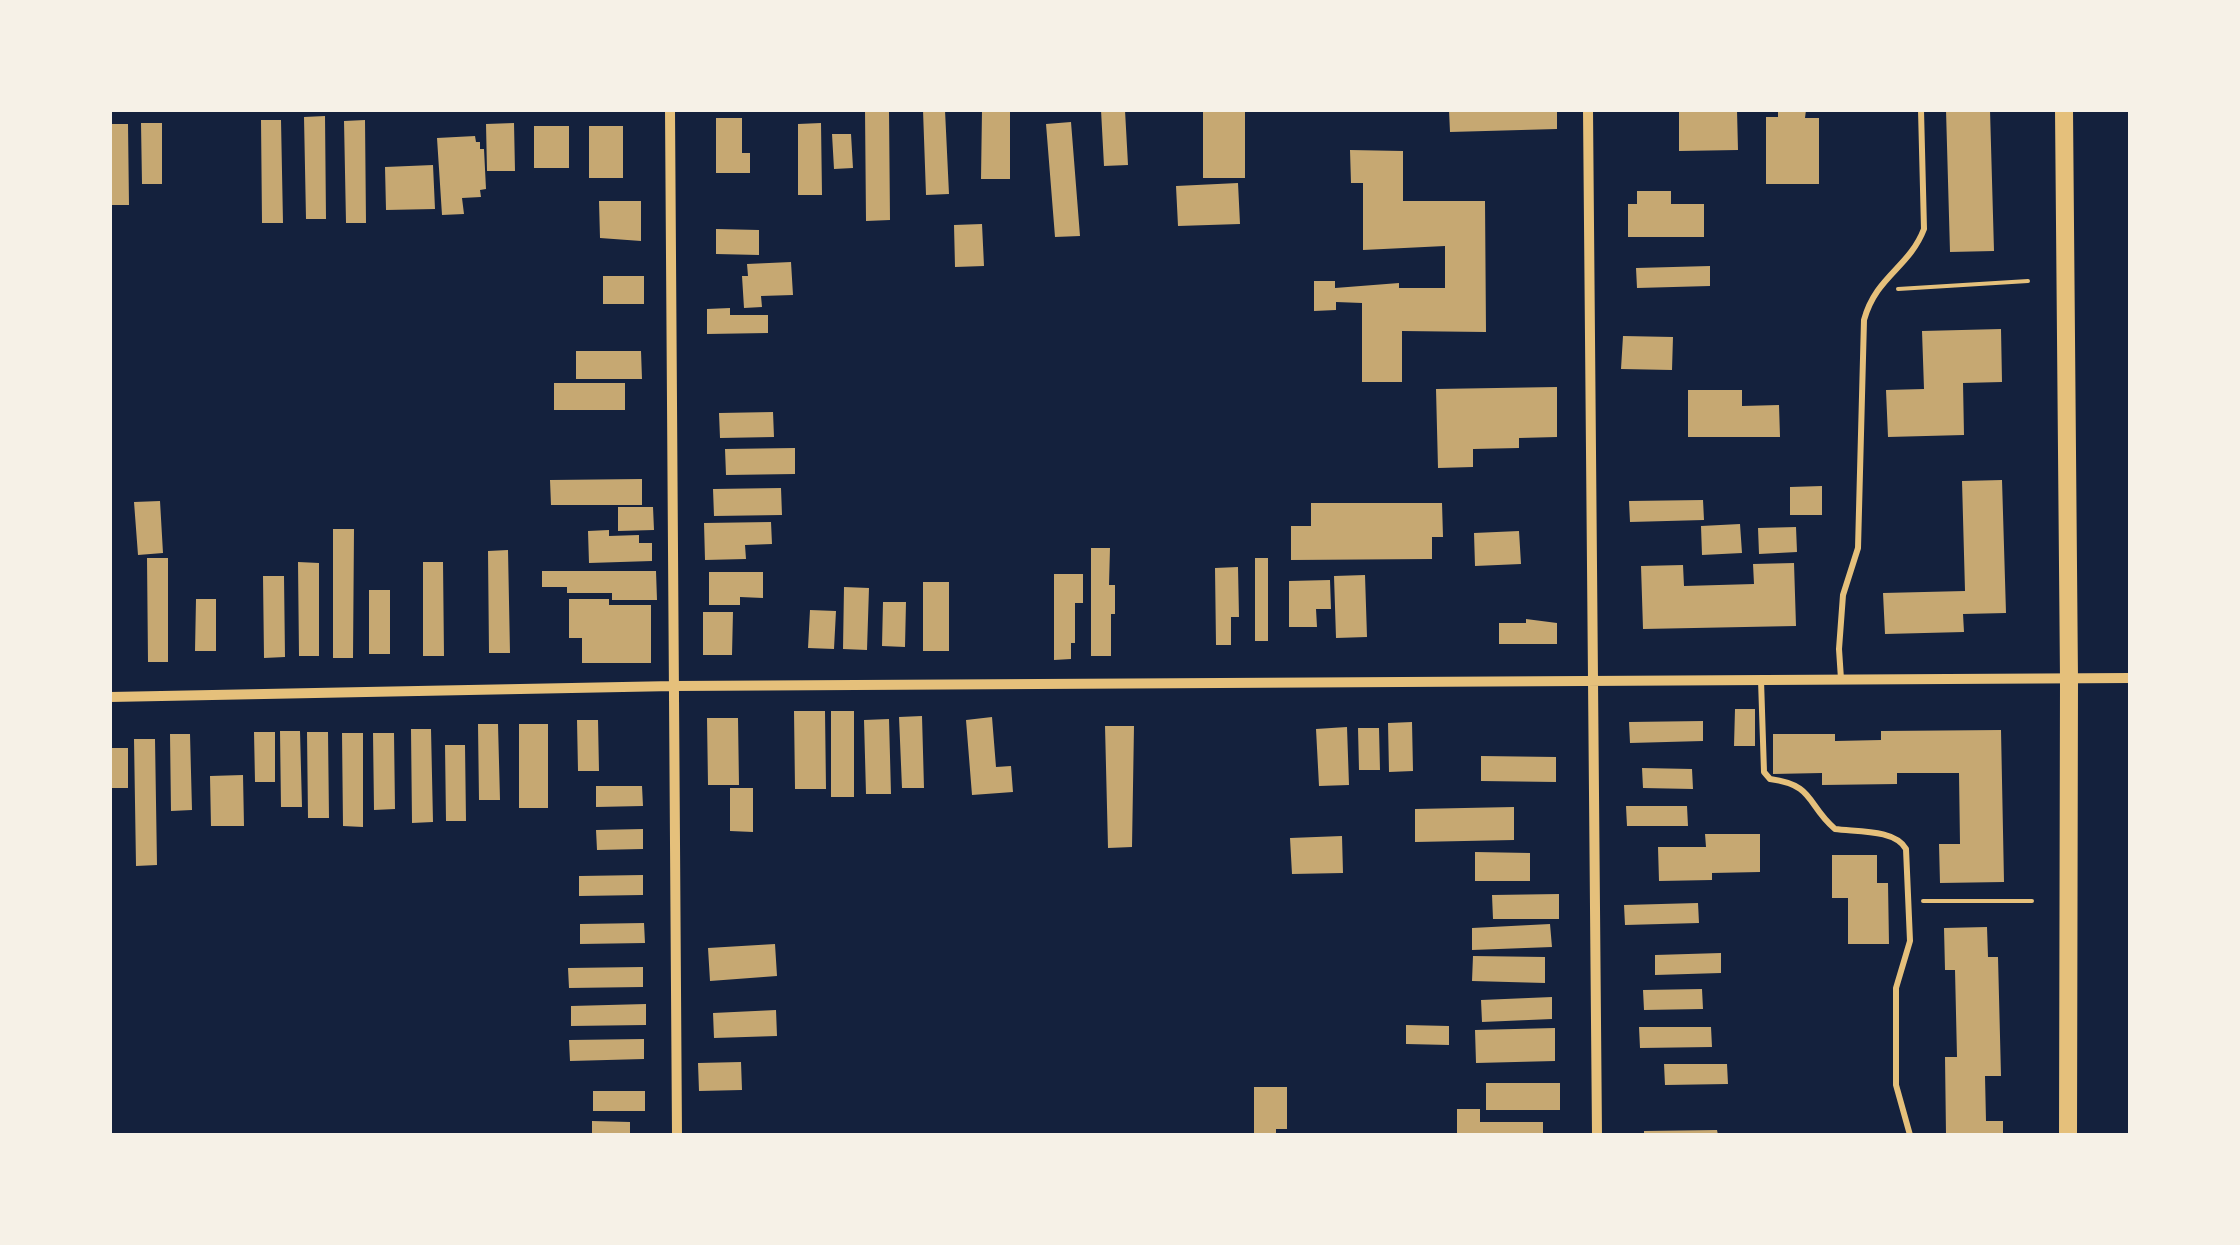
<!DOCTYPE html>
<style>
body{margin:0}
#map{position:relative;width:2240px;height:1245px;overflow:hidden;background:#14213d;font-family:"DejaVu Sans",sans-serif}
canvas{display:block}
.frame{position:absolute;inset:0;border:112px solid #f6f1e7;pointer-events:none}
</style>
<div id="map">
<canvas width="2240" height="1245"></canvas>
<div class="frame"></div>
</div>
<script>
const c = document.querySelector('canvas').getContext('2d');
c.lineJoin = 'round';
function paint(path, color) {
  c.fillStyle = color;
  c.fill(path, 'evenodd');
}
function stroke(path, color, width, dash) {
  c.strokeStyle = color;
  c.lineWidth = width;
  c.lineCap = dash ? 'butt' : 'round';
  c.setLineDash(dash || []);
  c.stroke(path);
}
paint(new Path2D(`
 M865,110H889L890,220L866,221Z
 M923,110H945L949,194L926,195Z
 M982,110H1010V179H981Z
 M1101,110H1125L1128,165L1104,166Z
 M1203,110H1245V178H1203Z
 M1449,110H1557V129L1450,132Z
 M1679,110H1737L1738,150L1679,151Z
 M1778,110H1806L1805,118H1819V184H1766V117H1778Z
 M1946,110H1990L1994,251L1950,252Z
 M325,116L326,219H306L304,117Z
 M716,118H742V153H750V173H716Z
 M261,120H281L283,223H262Z
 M365,120L366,223H346L344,121Z
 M1071,122L1080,236L1055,237L1046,124Z
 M141,123H162V184H142Z
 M514,123L515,171H487L486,124Z
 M821,123L822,195H798V124Z
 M110,124H128L129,205H110Z
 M534,126H569V168H534Z
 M589,126H623V178H589Z
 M832,134H851L853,168L834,169Z
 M475,136L476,142H480V149H484L486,189L480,190L481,197L462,198L464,214L442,215L437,138Z
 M1350,150L1403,151V201H1485L1486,332L1402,331V382H1362V303L1336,302V310L1314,311V281H1335V288L1399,283V288H1445V246L1363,250V183H1351Z
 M433,165L435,209L386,210L385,167Z
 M1238,183L1240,224L1178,226L1176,186Z
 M1637,191H1671V204H1704V237H1628V204H1637Z
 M599,201H641V241L600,238Z
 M982,224L984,266L955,267L954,225Z
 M716,229L759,230V255L716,254Z
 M791,262L793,295L761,296L762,307L744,308L742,276H748L747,264Z
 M1710,266V286L1637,288L1636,268Z
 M603,276H644V304H603Z
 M730,308V315H768V333L707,334V309Z
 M2001,329L2002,382L1963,383L1964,435L1888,437L1886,390L1924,389L1922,331Z
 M1623,336L1673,337L1672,370L1621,369Z
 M576,351H641L642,379H576Z
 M554,383H625V410H554Z
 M1557,387V437L1519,438V448L1473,449V467L1438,468L1436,389Z
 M1688,390H1742V406L1779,405L1780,437H1688Z
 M773,412L774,437L720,438L719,413Z
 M795,448V474L726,475L725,449Z
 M642,479V505H551L550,480Z
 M2002,480L2006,613L1963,614L1964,632L1885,634L1883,593L1965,591L1962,481Z
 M1822,486V515H1790V487Z
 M781,488L782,515L714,516L713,489Z
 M1703,500L1704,520L1630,522L1629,501Z
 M160,501L163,553L138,555L134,502Z
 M1311,503H1442L1443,537H1432V559L1291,560V526H1311Z
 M618,507H653L654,530L618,531Z
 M771,522L772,544L745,545L746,559L705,560L704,523Z
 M1740,524L1742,553L1702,555L1701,526Z
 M1796,527L1797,552L1759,554L1758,528Z
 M333,529H354L353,658H333Z
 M609,530V536L639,535V543H652V561L589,563L588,531Z
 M1519,531L1521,564L1475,566L1474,533Z
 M1091,548H1110L1109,585H1115V614H1111V656H1091Z
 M508,550L510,653H489L488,551Z
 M147,558H168V662H148Z
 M1255,558H1268V641H1255Z
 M298,562L319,563V656H299Z
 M423,562H443L444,656H423Z
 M1794,563L1796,626L1643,629L1641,566L1683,565L1684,586L1754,584L1753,564Z
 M1238,567L1239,617H1231V645H1216L1215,568Z
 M542,571H656L657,600H612V593H567V587H542Z
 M709,572H763V598L740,597V605H709Z
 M1054,574H1083V603H1075V643H1071V659L1054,660Z
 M1365,575L1367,637L1336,638L1334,576Z
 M263,576H284L285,657L264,658Z
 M1330,580L1331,609H1316L1317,627H1289V581Z
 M923,582H949V651H923Z
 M844,587L869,588L867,650L843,649Z
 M369,590H390V654H369Z
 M196,599H216V651H195Z
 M569,599H609V605H651V663H582V638H569Z
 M883,602H906L905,647L882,646Z
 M810,610L836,611L834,649L808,648Z
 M703,612H733L732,655H703Z
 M1526,619L1557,623V644H1499V623H1526Z
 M1735,709H1755V746H1734Z
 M794,711H825L826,789H795Z
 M831,711H854V797H831Z
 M922,716L924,788H902L899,717Z
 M992,717L996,767L1011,766L1013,792L972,795L966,720Z
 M707,718H738L739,785H708Z
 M889,719L891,794H866L864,720Z
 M577,720H598L599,771H578Z
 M1703,721V741L1630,743L1629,722Z
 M1412,722L1413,771L1389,772L1388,723Z
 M478,724H498L500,800H479Z
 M519,724H548V808H519Z
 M1105,726H1134L1132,847L1108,848Z
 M1347,727L1349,785L1319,786L1316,729Z
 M1358,728H1379L1380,770H1359Z
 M411,729H431L433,822L412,823Z
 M2001,730L2004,882L1940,883L1939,844H1960L1959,773H1897V784L1822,785V773L1773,774V734H1835V741L1881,740V731Z
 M280,731H300L302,807H281Z
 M254,732H275V782H255Z
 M307,732H328L329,818H308Z
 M342,733H363V827L343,826Z
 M373,733H394L395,809L374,810Z
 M170,734H190L192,810L171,811Z
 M134,739H155L157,865L136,866Z
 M445,745H465L466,821H446Z
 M110,748H128V788H110Z
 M1481,756L1556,757V782L1481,781Z
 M1642,768L1692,769L1693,789L1643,788Z
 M243,775L244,826H211L210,776Z
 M596,786H642L643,806L596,807Z
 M730,788H753V832L730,831Z
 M1626,806H1687L1688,826H1627Z
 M1514,807V840L1415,842V809Z
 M643,829V849L597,850L596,830Z
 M1705,834H1760V872L1712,873V880L1659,881L1658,847H1706Z
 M1342,836L1343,873L1292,874L1290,838Z
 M1475,852L1530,853V881H1475Z
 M1832,855H1877V883H1888L1889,944H1848V898H1832Z
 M643,875V895L579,896V876Z
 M1559,894V919H1493L1492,895Z
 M1698,903L1699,923L1625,925L1624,905Z
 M644,923L645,943L580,944V924Z
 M1550,924L1552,947L1472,950V928Z
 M1987,927L1988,957H1998L2001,1076H1985L1986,1121H2003V1135H1946L1945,1057H1957L1955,970H1945L1944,928Z
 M775,944L777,976L710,981L708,948Z
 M1721,953V973L1655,975V955Z
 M1473,956L1545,957V983L1472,981Z
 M643,967V987L569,988L568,968Z
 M1702,989L1703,1009L1644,1010L1643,990Z
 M1552,997V1019L1482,1022L1481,1000Z
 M646,1004V1025L571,1026V1006Z
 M776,1010L777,1036L714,1038L713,1013Z
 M1406,1025L1449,1026V1045L1406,1044Z
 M1639,1027H1711L1712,1047L1640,1048Z
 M1555,1028V1061L1476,1063L1475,1030Z
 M644,1039V1059L570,1061L569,1040Z
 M741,1062L742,1090L699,1091L698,1063Z
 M1664,1064H1727L1728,1084L1665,1085Z
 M1486,1083H1560V1110H1486Z
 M1254,1087H1287V1129H1276V1135H1254Z
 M593,1091H645V1111H593Z
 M1457,1109H1480V1122H1543V1135H1457Z
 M592,1121L630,1122V1135H592Z
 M1717,1130L1718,1135H1644V1131Z`), '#c6a872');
stroke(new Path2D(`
 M1898,289L2028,281
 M1923,901H2032`), '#e5c07b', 4);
stroke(new Path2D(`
 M1841,679L1839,649L1843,595L1858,548L1864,320C1876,276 1909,268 1924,229L1921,110
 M1761,680L1764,772L1770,779C1815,785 1806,804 1835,829C1856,832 1895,829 1906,849L1910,941L1896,988V1085L1910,1135`), '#e5c07b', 6);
stroke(new Path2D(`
 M670,110L677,1135
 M1588,110L1597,1135
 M110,697L674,686L2130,678`), '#e5c07b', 10);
stroke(new Path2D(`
 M2064,110L2069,679L2068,1135`), '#e5c07b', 18);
</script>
